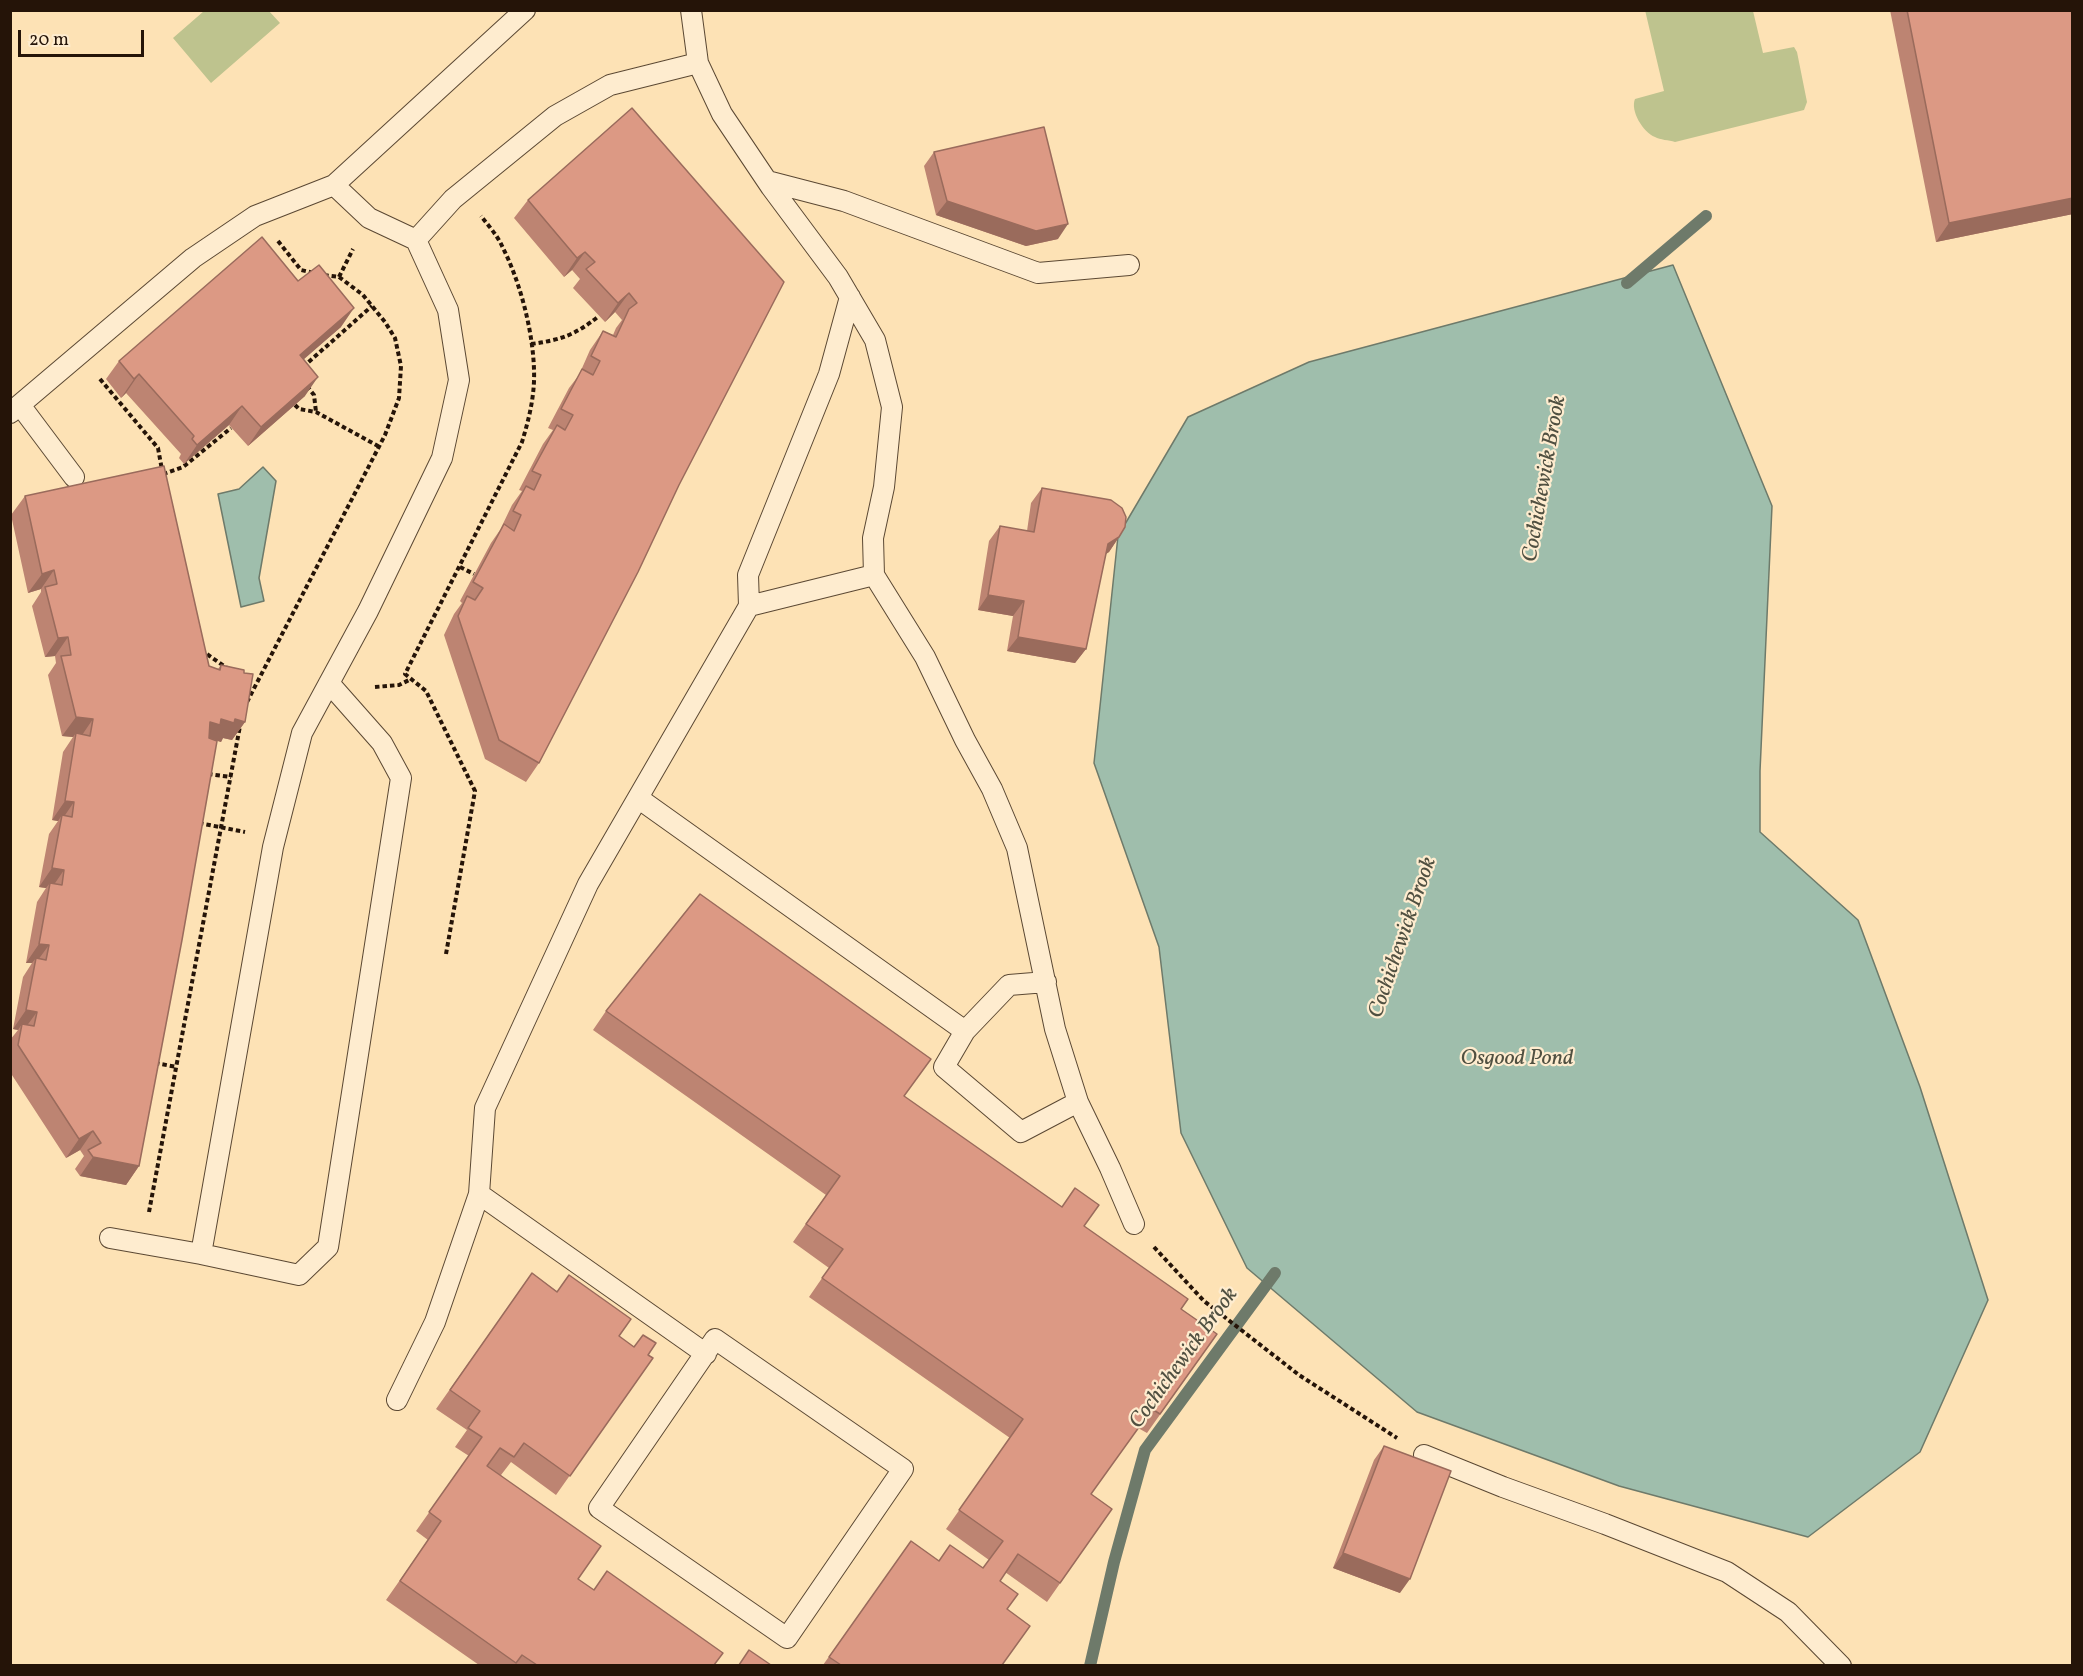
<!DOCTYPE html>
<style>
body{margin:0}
#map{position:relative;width:2083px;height:1676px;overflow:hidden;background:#fde2b5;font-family:Vollkorn,serif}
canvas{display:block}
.frame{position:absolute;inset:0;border:12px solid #251408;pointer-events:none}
.scale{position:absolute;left:18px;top:30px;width:126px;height:27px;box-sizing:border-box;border:3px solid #251408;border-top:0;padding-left:8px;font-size:18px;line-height:21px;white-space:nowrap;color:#251408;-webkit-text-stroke:4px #feeccf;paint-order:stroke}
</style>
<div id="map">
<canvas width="2083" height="1676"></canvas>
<div class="frame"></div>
<div class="scale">20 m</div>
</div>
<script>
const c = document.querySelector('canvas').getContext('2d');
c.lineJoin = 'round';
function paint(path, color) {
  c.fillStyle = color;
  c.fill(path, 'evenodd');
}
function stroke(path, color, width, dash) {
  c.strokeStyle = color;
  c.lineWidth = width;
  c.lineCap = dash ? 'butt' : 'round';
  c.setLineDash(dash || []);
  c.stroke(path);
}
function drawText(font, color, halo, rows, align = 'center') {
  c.font = font + ' Vollkorn,serif';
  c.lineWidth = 4.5;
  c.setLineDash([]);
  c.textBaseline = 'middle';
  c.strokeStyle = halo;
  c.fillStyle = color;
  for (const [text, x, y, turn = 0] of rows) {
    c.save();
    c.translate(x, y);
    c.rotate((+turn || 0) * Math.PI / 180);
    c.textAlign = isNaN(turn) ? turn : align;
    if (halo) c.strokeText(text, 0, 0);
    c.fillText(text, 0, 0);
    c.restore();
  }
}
paint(new Path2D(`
 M1645,10L1753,11L1763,53L1794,47L1797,52L1807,102L1804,110L1675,142C1669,140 1660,140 1655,137C1643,132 1630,111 1635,99L1664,91Z
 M204,11H269L280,23L211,83L173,38Z`), '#bec38e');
const water = new Path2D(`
 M1673,265L1772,506L1760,771V832L1858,920L1920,1087L1988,1300L1920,1452L1808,1537L1619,1486L1417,1412L1247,1268L1181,1133L1159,947L1094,763L1118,536L1188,417L1309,362Z
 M263,467L276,481L259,578L264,601L241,607L218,494L239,489Z`);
paint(water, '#9fbeac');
stroke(water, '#6e7a6a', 1.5);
stroke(new Path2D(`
 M1627,283L1706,216
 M1090,1666L1114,1562L1145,1450L1275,1273`), '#6e7a6a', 12);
const lane = new Path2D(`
 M691,10L698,63L722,114L771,187L838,277L875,340L892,407L884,487L873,538L874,575L925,657L965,740L992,789L1017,848L1055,1029L1078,1102L1110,1168L1134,1224
 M767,181L844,201L1038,273L1129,265
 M334,185L369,218L416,240L453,199L555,116L610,85L698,63
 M20,405L74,477
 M10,413L193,258L255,216L334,185L525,10
 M749,606L748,575L829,374L850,297
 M329,683L382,743L401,778L328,1247L299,1275L201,1254L273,847L302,733L368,611L442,458L459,380L448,310L416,240
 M638,798L965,1031
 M1046,982L1009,985L965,1031L944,1067L1021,1132L1078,1102
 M110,1238L201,1254
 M715,1339L903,1469L787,1638L599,1508Z
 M706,1354L479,1194L485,1108L588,884L749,606L874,575
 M397,1400L435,1322L479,1194
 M1424,1455L1503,1487L1605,1524L1727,1572L1788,1612L1841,1666`);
stroke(lane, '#5b4833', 22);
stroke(new Path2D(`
 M278,241L301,270L314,273
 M339,277L353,249
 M531,344C561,340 575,335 599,316
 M303,367L372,306
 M100,379L158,448L162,470
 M307,386L314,395L316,412
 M295,405L299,409L316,412L378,446
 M163,474L183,467L231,428
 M460,567L474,574
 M201,650L227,668
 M375,687L399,685L411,679
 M247,702L385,435L399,398L401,366L395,338L385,322L363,295L339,277L324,275
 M208,774L231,777
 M199,823L245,832
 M446,954L475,791L426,691L405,674L522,442C529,419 535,395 534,370C533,331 520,281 502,246C497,235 488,225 481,216
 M155,1063L177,1067
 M149,1212L240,726
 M1154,1247L1204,1301L1299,1375L1397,1438`), '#251408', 4, [4.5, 3]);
stroke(lane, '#feeccf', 20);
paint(new Path2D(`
 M1890,10H2073V214L1936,242Z
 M632,108L679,485L539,763L526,782L485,759L444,635L454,614L462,603L460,601L491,543L500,530L512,505L522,491L519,490L543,444L553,430L548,428L569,388L579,375L590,350L603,331L613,335L616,328L622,320L615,312L605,322L573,288L580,279L572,270L564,277L514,218L528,200Z
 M934,152L1058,239L1026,246L936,215L924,166Z
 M298,281L341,327L303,359L305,396L248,446L229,425L184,464L179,458L181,454L126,393L121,398L106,379L119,361Z
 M1042,488L1119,537L1109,552L1106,554L1086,649L1075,663L1007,651L1013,616L978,610L989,541L1000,526L1027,531L1031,503Z
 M25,496L209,666L218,669L221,665L245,722L232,740L223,738L221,742L210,739L139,1166L126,1185L80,1176L75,1169L84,1156L80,1150L66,1158L10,1072V1040L18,1030L13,1029L23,977L32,963H26L37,902L46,888L39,887L49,834L58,821L52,820L63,752L73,737L62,736L48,675L56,663L55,656L45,657L32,606L41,592V589L28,593L11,515Z
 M606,1011L904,1097L1084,1226L1181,1309L1217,1334L1147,1433L1138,1428L1091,1494L1112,1509L1047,1602L1005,1572L1000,1581L1007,1609L1002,1665H823L911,1541L939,1561L983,1568L989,1560L946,1529L1010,1438L809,1297L829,1268L793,1242L826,1195L593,1030Z
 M532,1273L634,1347L653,1358L556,1495L511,1462L501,1475L578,1579L594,1590L714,1665H479L386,1600L428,1540L416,1531L469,1456L455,1447L467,1430L436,1409Z
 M1384,1446L1400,1593L1333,1568L1374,1460Z`), '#bd8472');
paint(new Path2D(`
 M2073,198V214L1936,242L1949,223Z
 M947,201L1068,224L1058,239L1026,246L936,215Z
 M585,252L572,270L564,277L577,258Z
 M629,293L615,312L605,322L618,303Z
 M354,308L341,327L287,374L300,355Z
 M139,374L126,393L121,398L134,379Z
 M318,377L305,396L248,446L261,427Z
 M242,406L229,425L184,464L197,445Z
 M1119,537L1109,552L1098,559L1108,544Z
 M54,570L41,589L28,593L42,574Z
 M988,595L1024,601L1013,616L978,610Z
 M68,637L55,656L45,657L58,638Z
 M1018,637L1086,649L1075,663L1007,651Z
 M76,717L93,719L80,738L76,733L73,737L62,736Z
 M221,719H235L245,722L232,740L223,738L221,742L210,738L197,741L210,722Z
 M65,801L74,802L61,821L62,815L58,821L52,820Z
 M52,868L64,870L51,889L50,883L46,888L39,887Z
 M39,944L49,945L35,964L36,958L32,963H26Z
 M26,1010L37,1012L23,1031L22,1024L18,1030L13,1029Z
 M93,1131L80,1150L66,1158L79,1139Z
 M93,1157L139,1166L126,1185L80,1176Z
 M1343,1553L1410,1579L1400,1593L1333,1568Z`), '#9a6b5c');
const building = new Path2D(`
 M1907,10H2073V198L1949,223Z
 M632,108L784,282L679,485L638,572L539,763L499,740L458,616L467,596L475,600L483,588L473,582L504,524L514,531L521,515L513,511L526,486L534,490L541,475L532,471L557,425L565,430L573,415L561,409L582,369L593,375L600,361L591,356L603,331L616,337L629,309L637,303L629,293L618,303L586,269L595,262L585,252L577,258L528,200Z
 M1044,127L1068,224L1036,231L947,201L934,152Z
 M262,237L298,281L319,265L354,308L300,355L318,377L261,427L242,406L197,445L192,439L194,436L139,374L134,379L119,361Z
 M164,466L209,666L220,670L221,665L244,670V673L253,674L245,722L235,719L234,723L221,719L220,725L210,722L209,738L217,741L182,940L139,1166L93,1157L88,1150L101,1143L93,1131L79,1139L18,1045L22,1024L34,1026L37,1012L26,1010L36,958L46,960L49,945L39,944L50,883L62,885L64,870L52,868L62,815L72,817L74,802L65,801L76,733L90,736L93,719L76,717L61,656L71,655L68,637L58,638L45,587L57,584L54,570L42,574L25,496Z
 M1042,488L1111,500L1122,508L1126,517L1125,527L1119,537L1108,544L1086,649L1018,637L1024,601L988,595L1000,526L1034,532Z
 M700,894L931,1059L904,1096L1062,1207L1075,1188L1099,1205L1084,1226L1188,1299L1181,1309L1217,1334L1160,1414L1152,1409L1091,1494L1112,1509L1060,1583L1018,1554L1000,1581L1018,1594L1007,1609L1030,1626L1002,1665H841L829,1657L911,1541L939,1561L950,1545L983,1568L1003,1541L959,1510L1023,1419L822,1278L843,1249L806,1224L840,1176L606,1011Z
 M532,1273L557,1292L569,1275L631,1319L619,1336L634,1347L643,1335L656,1343L648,1355L653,1358L570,1476L524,1443L514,1457L500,1448L487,1466L601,1546L578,1579L594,1590L607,1571L723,1653L714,1665H537L522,1655L516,1663L400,1581L441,1521L429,1512L482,1437L468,1428L480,1411L450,1390Z
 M1384,1446L1451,1471L1410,1579L1343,1553Z
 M749,1650L771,1665H739Z`);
paint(building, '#dc9984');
stroke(building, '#9a6b5c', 1.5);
drawText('italic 22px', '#505041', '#feeccf', [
 ["Cochichewick Brook",1546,479,-80],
 ["Cochichewick Brook",1404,938,-71],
 ["Osgood Pond",1517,1060],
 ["Cochichewick Brook",1185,1359,-54]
]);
</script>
